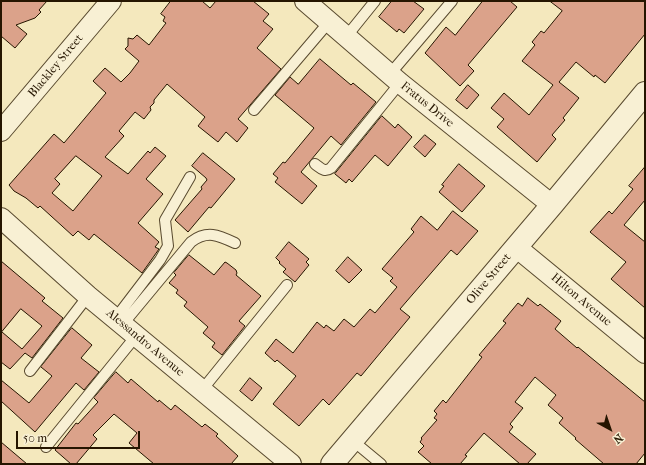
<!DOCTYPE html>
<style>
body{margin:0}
#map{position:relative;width:646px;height:465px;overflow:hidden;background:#f4e8bd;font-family:"IM FELL French Canon",serif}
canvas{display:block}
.frame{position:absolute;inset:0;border:2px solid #251500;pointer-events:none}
.north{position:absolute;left:590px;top:409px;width:40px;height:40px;-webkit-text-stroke:3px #f8f0d4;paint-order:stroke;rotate:140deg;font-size:11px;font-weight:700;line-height:16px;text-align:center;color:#251500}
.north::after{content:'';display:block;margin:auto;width:14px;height:18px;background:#251500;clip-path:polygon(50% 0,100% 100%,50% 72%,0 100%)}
.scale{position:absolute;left:16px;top:431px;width:124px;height:18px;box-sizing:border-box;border:2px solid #251500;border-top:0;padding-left:5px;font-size:12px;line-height:14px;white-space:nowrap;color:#251500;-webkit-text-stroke:3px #f8f0d4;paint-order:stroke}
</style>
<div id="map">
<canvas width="646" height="465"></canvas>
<div class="frame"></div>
<div class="north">N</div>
<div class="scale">50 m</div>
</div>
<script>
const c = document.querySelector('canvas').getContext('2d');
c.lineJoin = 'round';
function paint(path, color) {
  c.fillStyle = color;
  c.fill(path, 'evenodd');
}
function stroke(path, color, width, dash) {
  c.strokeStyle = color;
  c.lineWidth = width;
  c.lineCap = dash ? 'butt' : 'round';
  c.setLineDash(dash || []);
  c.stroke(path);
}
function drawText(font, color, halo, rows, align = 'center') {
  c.font = font + ' "IM FELL French Canon",serif';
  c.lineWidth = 3;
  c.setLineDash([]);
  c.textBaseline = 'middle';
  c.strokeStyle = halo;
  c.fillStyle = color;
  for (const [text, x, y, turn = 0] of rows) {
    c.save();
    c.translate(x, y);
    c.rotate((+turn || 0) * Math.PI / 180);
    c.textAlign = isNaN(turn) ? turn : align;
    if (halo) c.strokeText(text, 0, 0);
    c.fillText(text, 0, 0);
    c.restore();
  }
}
const building = new Path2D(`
 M1,1H47L39,10L41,12L35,18L16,25L27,34L15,48L1,36Z
 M171,1H202L210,8L216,1H253L269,14L263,21L273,29L257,48L281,69L238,119L248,128L237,142L226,132L218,142L198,126L205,117L167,84L154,100V103L150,107L151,110L144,119L135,112L119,131L124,136L105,157L128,174L148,151L150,153L155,147L166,156L146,179L163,194L138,223L159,242L155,247L159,249L142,273L94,234L89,240L78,231L73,236L40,206L38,208L26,198L14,191L9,185L54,134L64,143L106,93L93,81L105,68L121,82L130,73L139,61L125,49L128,46V38L133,39L137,35L149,45L166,23L163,21L165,17L161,14ZM76,156L102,176L73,211L52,193L60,184L55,179Z
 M392,1H413L424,9L404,33L399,29L397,32L379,17Z
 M483,1H510L517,7L468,65L474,71L460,86L425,53L446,27L455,35Z
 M550,1H645V34L605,83L595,75L594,77L576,62L559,82L579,98L563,118L565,120L552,135L556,139L537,162L497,127L504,119L491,108L504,93L529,115L553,85L522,61L535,45L532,42L541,31L544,33L562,11Z
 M320,59L351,85L353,83L376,102L341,145L331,136L301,172L317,186L302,204L275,182L278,178L273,174L283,162L285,163L314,128L275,95L290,77L298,84Z
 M468,85L479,95L467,109L456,100Z
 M382,116L395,128L398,124L412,137L388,166L375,155L352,182L349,179L346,183L335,174Z
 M425,135L436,144L425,157L414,147Z
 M203,153L235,179L211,208L209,207L188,232L175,220L202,189L201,187L207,180L206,178L192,166Z
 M459,164L485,186L462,212L439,192L444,186L442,185Z
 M645,167V200L624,225L645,242V308L611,279L626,262L590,232L609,211L612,214L633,189L629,186Z
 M453,211L478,231L457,255L451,250L400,309L410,317L361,376L357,373L329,405L323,399L299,426L273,404L296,376L277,360L275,362L265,353L276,339L293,353L317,322L324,328L326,325L334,331L344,319L354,327L370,309L375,313L397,287L390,281L393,278L382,269L414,232L411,229L421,216L437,230Z
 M289,242L309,259L306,262L309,265L295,282L283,272L286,269L279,263L280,262L276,258Z
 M189,255L214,275L225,262L227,263L236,270L237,273L236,275L261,296L239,321L245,326L222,355L212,347L215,343L203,333L208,327L184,306L187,302L176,293L178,290L169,283L176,275L174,273Z
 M348,257L362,270L349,283L336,271Z
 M1,261L45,298L42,301L63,318L32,358L25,353L10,369L1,362ZM21,309L42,326L22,349L2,332Z
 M528,298L538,306L540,304L561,321L555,329L577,348L578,347L645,402V453L636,464H604L575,439L576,438L559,423L563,418L548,405L556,395L535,377L515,402L523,408L510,424L513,427L509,432L536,454L527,464H520L484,433L465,455L467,456L460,464H432L418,452L424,446L420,442L422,439L421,438L437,420L434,418L437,414L434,411L443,400L446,403L482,357L479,355L506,323L503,321L518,303L522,306Z
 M72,328L92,345L81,358L99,372L84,390L76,383L35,432L1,401V380L29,403L52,376L41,367Z
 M116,372L128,383L131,379L158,402L159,400L171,410L175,405L202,427L205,424L218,434L216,436L238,456L231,464H154L129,443L137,433L114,414L93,435L97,439L76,464H71L55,450L76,423L78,424L98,402L94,398Z
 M250,378L262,388L252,401L240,391Z
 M1,442L27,464H1Z`);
paint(building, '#dba28a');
stroke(building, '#251500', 1);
const service = new Path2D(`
 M346,37L375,1
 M390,74L452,1
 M254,110L329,22
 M315,164C321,168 324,173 331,168L400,83
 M115,319L160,260L168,246L165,220L190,177
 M123,324L191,242C207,230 218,235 235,243
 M30,371L88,296
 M202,390L287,285
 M352,440L381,464
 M46,447L136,336`);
const minor = new Path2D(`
 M305,1L400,83L552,205
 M1,131L111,1
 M1,218L88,296L291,464
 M516,247L645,353`);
const tertiary = new Path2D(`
 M332,464L552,205L645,93`);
stroke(service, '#594a2f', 12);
stroke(minor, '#594a2f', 22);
stroke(tertiary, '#594a2f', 24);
stroke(service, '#f8f0d4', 10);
stroke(minor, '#f8f0d4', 20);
stroke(tertiary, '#f8f0d4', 22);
drawText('12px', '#251500', '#f8f0d4', [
 ["Blackley Street",56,66,-50],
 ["Fratus Drive",427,105,39],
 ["Olive Street",489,279,-50],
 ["Hilton Avenue",581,300,40],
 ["Alessandro Avenue",145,343,40]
]);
</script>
